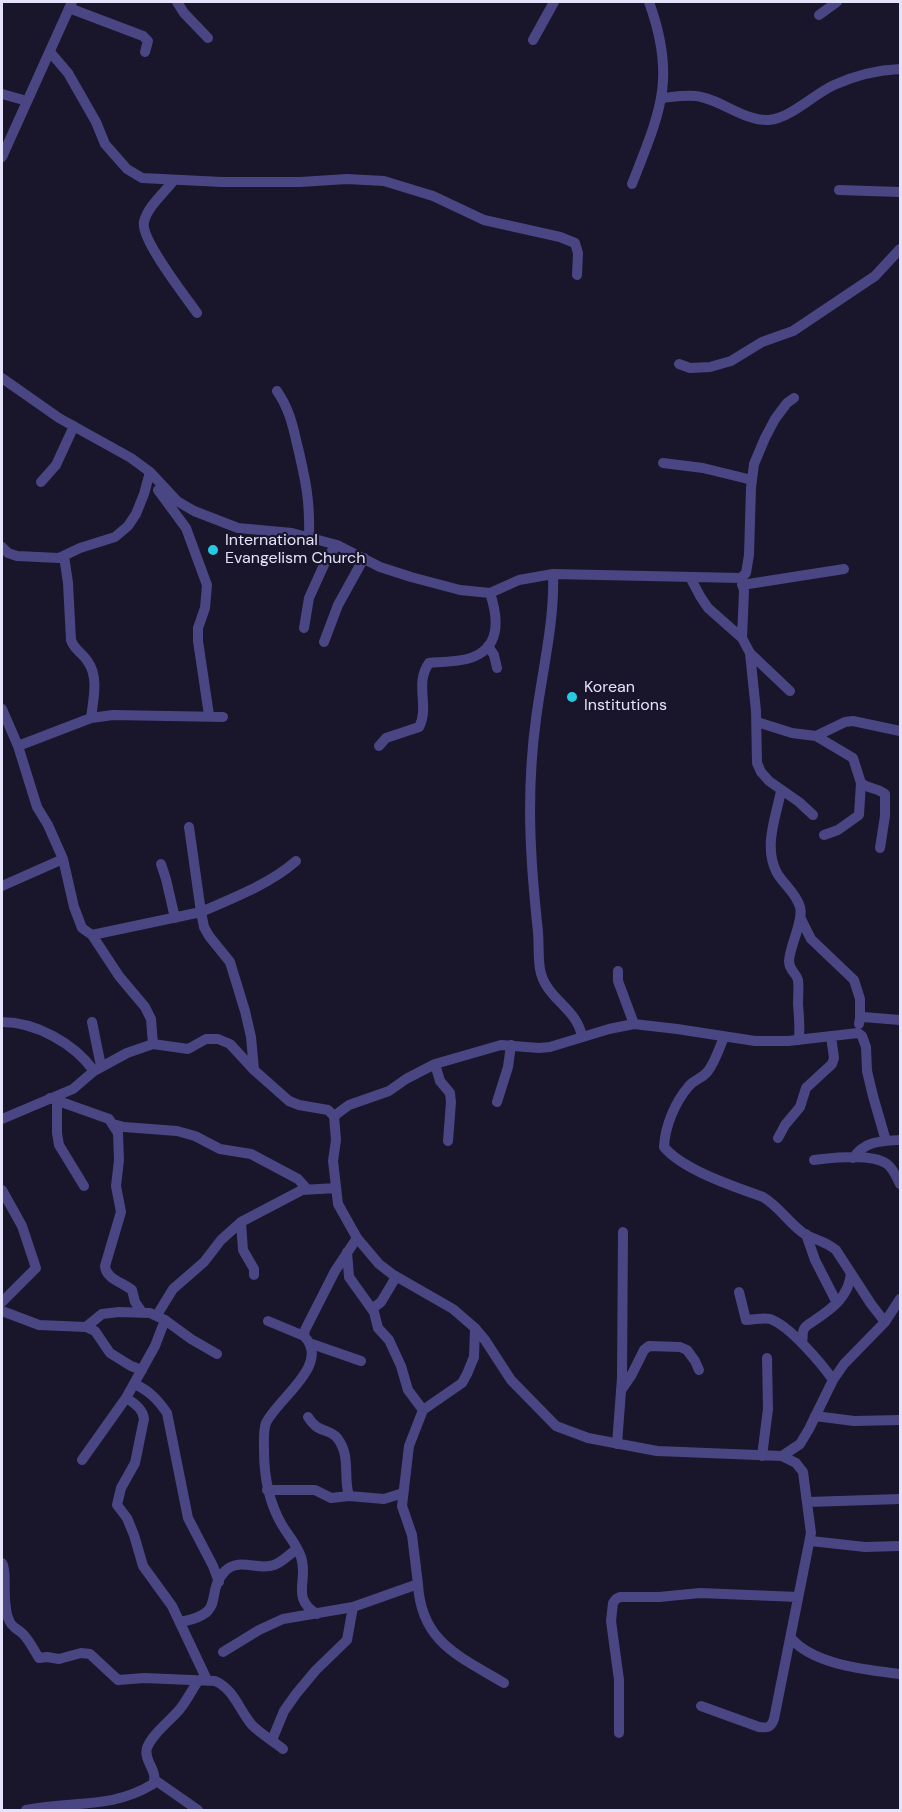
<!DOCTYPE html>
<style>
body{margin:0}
#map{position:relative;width:902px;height:1812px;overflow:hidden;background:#19152a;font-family:"DM Sans",sans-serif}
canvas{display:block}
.frame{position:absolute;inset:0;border:3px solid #e5e2fb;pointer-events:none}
</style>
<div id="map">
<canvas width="902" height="1812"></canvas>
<div class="frame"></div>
</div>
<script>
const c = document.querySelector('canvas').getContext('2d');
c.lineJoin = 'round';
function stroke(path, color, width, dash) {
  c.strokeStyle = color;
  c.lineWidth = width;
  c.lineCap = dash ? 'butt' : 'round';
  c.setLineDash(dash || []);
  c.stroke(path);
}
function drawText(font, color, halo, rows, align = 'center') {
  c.font = font + ' "DM Sans",sans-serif';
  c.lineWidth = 4.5;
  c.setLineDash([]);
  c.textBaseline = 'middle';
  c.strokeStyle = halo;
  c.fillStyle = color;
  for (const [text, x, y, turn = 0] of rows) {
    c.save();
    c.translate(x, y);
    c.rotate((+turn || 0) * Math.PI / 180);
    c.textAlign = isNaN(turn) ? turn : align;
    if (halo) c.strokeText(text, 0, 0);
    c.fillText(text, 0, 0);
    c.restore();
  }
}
stroke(new Path2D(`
 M177,2L184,13L208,38
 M69,8L143,36L148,41L145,52
 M819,15L837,2
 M533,40L554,2
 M50,52L68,73L96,122L105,144L127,169L142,178L222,182H300L347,179L384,181L433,196L484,220L560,237L575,243L578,253L577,275
 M2,94L27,101
 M662,98C673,97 684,95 695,96C719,98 745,122 769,120C791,118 814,94 834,85C854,76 878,70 900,69
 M2,157L72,2
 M174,180C165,192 147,207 144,222C140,239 186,297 197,313
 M632,184C660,112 677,79 649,2
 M839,190L900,192
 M679,364L690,368L710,367L731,361L762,342L793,331L875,276L900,249
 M2,378L59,418L131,458L150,472L177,501L194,511L238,528L292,533L337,545L380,567L411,577L460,590L490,593L519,580L553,574L741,578L746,573L749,555L751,488L754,464L765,438L775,419L787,403L794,398
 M277,391C290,410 293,427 298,448C306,482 310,501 309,537
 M663,463L703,468L752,480
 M41,482L56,465L74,426
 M158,490L186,528L207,585L205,608L198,628V641L209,715
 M2,547L8,553L17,556L59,558L80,548L115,537L128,526L136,514L144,494L150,472
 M64,556L68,583L71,640C74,650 83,653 88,662C99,677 93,701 91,718
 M553,574C555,619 542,673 536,719C526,793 530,858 538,932C539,944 538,957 540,969C545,999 577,1007 582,1037
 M690,577L700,596L708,608L742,638L750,653L756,711L757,763L761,772L769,781L799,802L813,815
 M741,578L744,591L742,638
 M742,585L844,569
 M304,628L309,598L328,556L337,545
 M324,642L338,605L364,558
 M488,646L494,655L497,668
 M750,653L790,691
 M2,709L18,746L37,807L48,825L63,859L74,907L82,928L92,935L119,976L145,1007L151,1019L153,1044
 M757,722L792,733L816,736L845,722L853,721L900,731
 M816,736L853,758L861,783L859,815L838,830L824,835
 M18,746L91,718L113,715L223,717
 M379,746L386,738L419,727C430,707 414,684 429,663C441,662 455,662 467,659C501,650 499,620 490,593
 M861,783C868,789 879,788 885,794V816L880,848
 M781,791C776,817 763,847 777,873C784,885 796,893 800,907C804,921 790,944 789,961C789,971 796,972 798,980C799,988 798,996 798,1004C799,1016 800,1027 799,1040
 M189,827L201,912C233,898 270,884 296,861
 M161,864L166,879L175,918
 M2,886L63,859
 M801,919L811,939L854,980L860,999V1018
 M92,935L201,912L204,927L209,936L230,962L245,1011L251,1037L254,1070
 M618,971V981L634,1024
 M2,1022C35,1022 74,1043 94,1071
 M92,1022L101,1066
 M859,1024L860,1018L863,1017L900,1020
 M724,1037C719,1049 715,1062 708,1071C703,1078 694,1080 689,1086C675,1102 665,1126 664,1147C683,1170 735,1187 763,1197C780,1207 790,1225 806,1235C816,1240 827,1242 836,1250L871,1304L885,1322
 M435,1064L440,1081L450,1093L451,1102L448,1141
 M50,1098L109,1119L118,1133L119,1160L116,1186L121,1212L105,1266C106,1279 122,1282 132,1290L135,1302L142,1312
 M57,1101V1133L59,1145L84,1186
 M497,1102L508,1067L511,1045
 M334,1116L349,1105L389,1091L406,1079L435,1064L501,1045L539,1048L550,1047L609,1029L634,1024L677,1029L755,1041H788L858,1033L862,1036L866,1047L867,1071L873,1096L886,1141
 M2,1119L73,1089L94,1071L127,1053L153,1044L188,1049L206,1039H218L230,1044L254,1070L289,1101L299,1105L328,1110L334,1116L336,1140L333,1161L338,1204L357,1238L379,1264L392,1274L453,1309L475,1328L485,1340L511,1380L556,1426L588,1438L657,1451L782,1456L800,1444L809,1429L833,1380L844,1364L885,1322L900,1299
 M113,1124L124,1127L177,1131L195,1136L220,1149L251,1154L298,1179L307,1189
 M778,1138L785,1125L800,1107L806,1088L832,1064L834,1058L831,1036
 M853,1158C865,1141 880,1141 900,1140
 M814,1160C833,1158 871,1153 887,1164C893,1168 897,1178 900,1184
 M2,1190L22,1226L36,1268L2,1302
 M241,1222L243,1250L254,1269V1275
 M806,1234L815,1260L837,1303
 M347,1252L349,1277L374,1312L378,1328L389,1340L401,1366L408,1390L423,1410
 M739,1292L746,1320C754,1320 763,1317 770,1319C789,1325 822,1364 833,1380
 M372,1309L381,1302L396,1277
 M2,1311L39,1325L86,1327L95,1331L110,1353L131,1366L142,1370
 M157,1315L173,1289L204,1262L221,1240L241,1222L302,1190L336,1188
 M268,1321L304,1336
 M86,1327L102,1314L119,1312L150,1313L165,1320L191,1339L217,1354
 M802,1343C803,1339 802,1333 804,1329C806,1325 811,1323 815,1320C833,1308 849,1296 851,1273
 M312,1344L361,1361
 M134,1384C149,1390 158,1400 167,1413L188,1518L213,1566L219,1582
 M622,1389L631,1376L644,1350L649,1346L680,1347L687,1350L695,1361L699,1370
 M126,1398C135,1403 143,1409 144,1419L135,1463L121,1488L117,1505L127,1518L134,1535L143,1566L172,1606L207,1680
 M815,1416L854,1421L900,1420
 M308,1417C319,1435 329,1427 338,1439C351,1457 343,1477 349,1496L384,1499L403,1493
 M617,1444L622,1378L623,1232
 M762,1456L768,1409L767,1358
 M82,1460L126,1398L155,1346L165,1320
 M267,1490H315L331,1498L349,1496
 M808,1502L900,1499
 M811,1541L865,1547L900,1546
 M2,1563C8,1574 1,1603 9,1620C11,1627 18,1629 23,1634C29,1640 34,1650 39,1658L47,1657L59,1659L81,1653L90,1654L118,1680L144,1678L215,1681C234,1689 239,1710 252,1725C261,1734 273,1741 283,1749
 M418,1584C421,1642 459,1656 504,1683
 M317,1614C290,1598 309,1580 301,1557C297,1545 288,1535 282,1525C268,1501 264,1477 264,1450C264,1442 263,1431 266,1423C277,1399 332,1364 304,1336L305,1330L335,1271L357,1238
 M180,1622C229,1613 203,1595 225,1571C239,1557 258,1571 274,1565C283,1562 289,1554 297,1549
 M791,1638C813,1665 868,1670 900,1674
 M223,1652L259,1630L283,1619L353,1607L418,1584L412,1535L402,1506L409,1446L423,1410L462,1383L467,1374L474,1357L475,1328
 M701,1706L759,1727C767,1728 771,1728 774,1719L811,1533L803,1472L796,1463L782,1456
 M619,1733V1680L611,1621L613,1603L616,1599L620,1597H659L700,1593L798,1597
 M272,1740L284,1711L296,1694L316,1670L347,1640L353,1607
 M155,1780L198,1810
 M26,1810C73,1800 110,1810 153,1784C159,1771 143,1761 147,1748C152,1734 170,1721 180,1709C187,1700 192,1690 198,1681`), '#4a4683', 10);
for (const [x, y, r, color] of [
 [213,550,6,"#26cbe3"],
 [572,697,6,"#26cbe3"]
]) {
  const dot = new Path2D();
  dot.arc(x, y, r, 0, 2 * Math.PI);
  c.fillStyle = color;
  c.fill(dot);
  stroke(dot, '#19152a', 2);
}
drawText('16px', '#e5e2fb', '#19152a', [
 ["International",225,541],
 ["Evangelism Church",225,559],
 ["Korean",584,688],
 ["Institutions",584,706]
], 'left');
</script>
